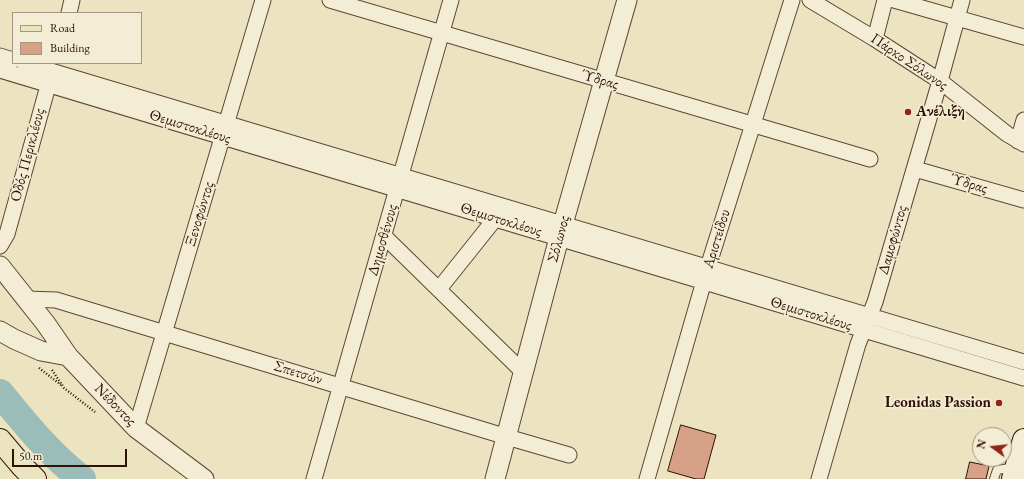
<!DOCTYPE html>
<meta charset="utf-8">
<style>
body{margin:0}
#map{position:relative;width:1024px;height:479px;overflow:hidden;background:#ece3c0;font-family:"EB Garamond",serif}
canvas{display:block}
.legend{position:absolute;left:12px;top:12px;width:130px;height:52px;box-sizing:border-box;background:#f3edd6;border:1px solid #a59582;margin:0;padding:5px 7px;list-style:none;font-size:12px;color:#301105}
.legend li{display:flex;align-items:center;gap:8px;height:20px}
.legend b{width:20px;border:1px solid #a59582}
.north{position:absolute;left:972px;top:427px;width:40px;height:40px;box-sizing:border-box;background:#f3edd6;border:1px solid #a59582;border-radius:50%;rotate:285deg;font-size:11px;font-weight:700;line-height:16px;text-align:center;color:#301105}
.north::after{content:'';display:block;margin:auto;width:14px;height:18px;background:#8f2418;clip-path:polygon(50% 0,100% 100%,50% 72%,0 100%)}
.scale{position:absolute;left:12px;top:449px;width:115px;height:18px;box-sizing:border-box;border:2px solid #301105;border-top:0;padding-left:5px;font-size:12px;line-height:14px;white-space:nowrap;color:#301105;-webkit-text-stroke:3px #f3edd6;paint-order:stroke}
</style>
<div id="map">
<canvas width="1024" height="479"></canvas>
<ul class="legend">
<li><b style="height:5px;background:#ece3c0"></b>Road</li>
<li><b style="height:11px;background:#d7a188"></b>Building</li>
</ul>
<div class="north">N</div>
<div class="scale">50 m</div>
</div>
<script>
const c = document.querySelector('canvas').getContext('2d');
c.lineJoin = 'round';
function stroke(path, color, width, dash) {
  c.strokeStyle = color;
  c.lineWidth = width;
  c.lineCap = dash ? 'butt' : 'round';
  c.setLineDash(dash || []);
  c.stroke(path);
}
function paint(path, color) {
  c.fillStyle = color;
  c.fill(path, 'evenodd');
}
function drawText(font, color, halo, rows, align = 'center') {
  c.font = font + ' "EB Garamond",serif';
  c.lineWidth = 3.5;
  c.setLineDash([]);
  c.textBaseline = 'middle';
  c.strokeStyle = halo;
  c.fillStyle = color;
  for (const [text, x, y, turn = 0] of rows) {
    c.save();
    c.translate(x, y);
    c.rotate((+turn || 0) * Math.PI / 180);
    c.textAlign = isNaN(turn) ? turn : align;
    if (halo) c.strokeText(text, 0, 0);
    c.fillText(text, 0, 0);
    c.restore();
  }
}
stroke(new Path2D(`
 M0,393C25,423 50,455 82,479`), '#9abdb9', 28);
const building = new Path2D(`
 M681,425L716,435L704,479H696L668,471Z
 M970,462L989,466L986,479H966Z`);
paint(building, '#d7a188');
stroke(building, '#301105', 1);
const service = new Path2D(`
 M994,479L997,470L1016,467`);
const minor = new Path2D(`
 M330,0L870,159
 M810,0L875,39L940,81L1007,134L1024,144
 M894,0L1024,37
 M69,13L72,0
 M875,39L885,0
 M0,56L13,60
 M24,63L1024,362
 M0,70L1024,378
 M1018,141L1024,120
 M915,169L1024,200
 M384,236L523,372
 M0,246L7,234L51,75
 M439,289L495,219
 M25,299L56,300L507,437L569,455
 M136,428L263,0
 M314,479L451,0
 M647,479L708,267L792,0
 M819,479L858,344L875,302L940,81L962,0`);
const tertiary = new Path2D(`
 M0,266L46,324L68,356L136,428L204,479
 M0,331L14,339L41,351L68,356
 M495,479L559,238L627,0`);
const secondary = new Path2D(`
 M1013,479L1024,440`);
const primary = new Path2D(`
 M0,440L22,466L35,479`);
stroke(service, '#5f4634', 10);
stroke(minor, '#5f4634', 17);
stroke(tertiary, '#5f4634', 21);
stroke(secondary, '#301105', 24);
stroke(primary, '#301105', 24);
stroke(new Path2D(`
 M39,368L61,385
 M52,370L64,388L95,412`), '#301105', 2.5, [1, 2]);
stroke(service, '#f3edd6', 8);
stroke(minor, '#f3edd6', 15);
stroke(tertiary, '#f3edd6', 19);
stroke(secondary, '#f3edd6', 22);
stroke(primary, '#ece3c0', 22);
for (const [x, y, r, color] of [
 [908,112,4,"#8f2418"],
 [999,403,4,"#8f2418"]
]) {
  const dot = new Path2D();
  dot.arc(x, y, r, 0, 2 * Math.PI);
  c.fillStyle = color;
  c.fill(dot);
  stroke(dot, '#f3edd6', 1.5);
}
drawText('15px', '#301105', '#f3edd6', [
 ["Πάρκο Σόλωνος",909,62,34],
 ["Ύδρας",600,80,16],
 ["Θεμιστοκλέους",190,127,17],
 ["Οδός Περικλέους",28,155,-75],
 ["Ύδρας",969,184,16],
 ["Ξενοφώντος",200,214,-73],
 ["Θεμιστοκλέους",501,220,17],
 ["Σόλωνος",559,239,-75],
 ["Αριστείδου",717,239,-73],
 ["Δημοσθένους",383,240,-74],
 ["Δαμοφώντος",893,240,-74],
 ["Θεμιστοκλέους",811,314,17],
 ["Σπετσών",298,373,17],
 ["Νέδοντος",115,405,46]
]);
drawText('bold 15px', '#301105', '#f3edd6', [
 ["Ανέλιξη",916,112],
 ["Leonidas Passion",991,403,"right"]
], 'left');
</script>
